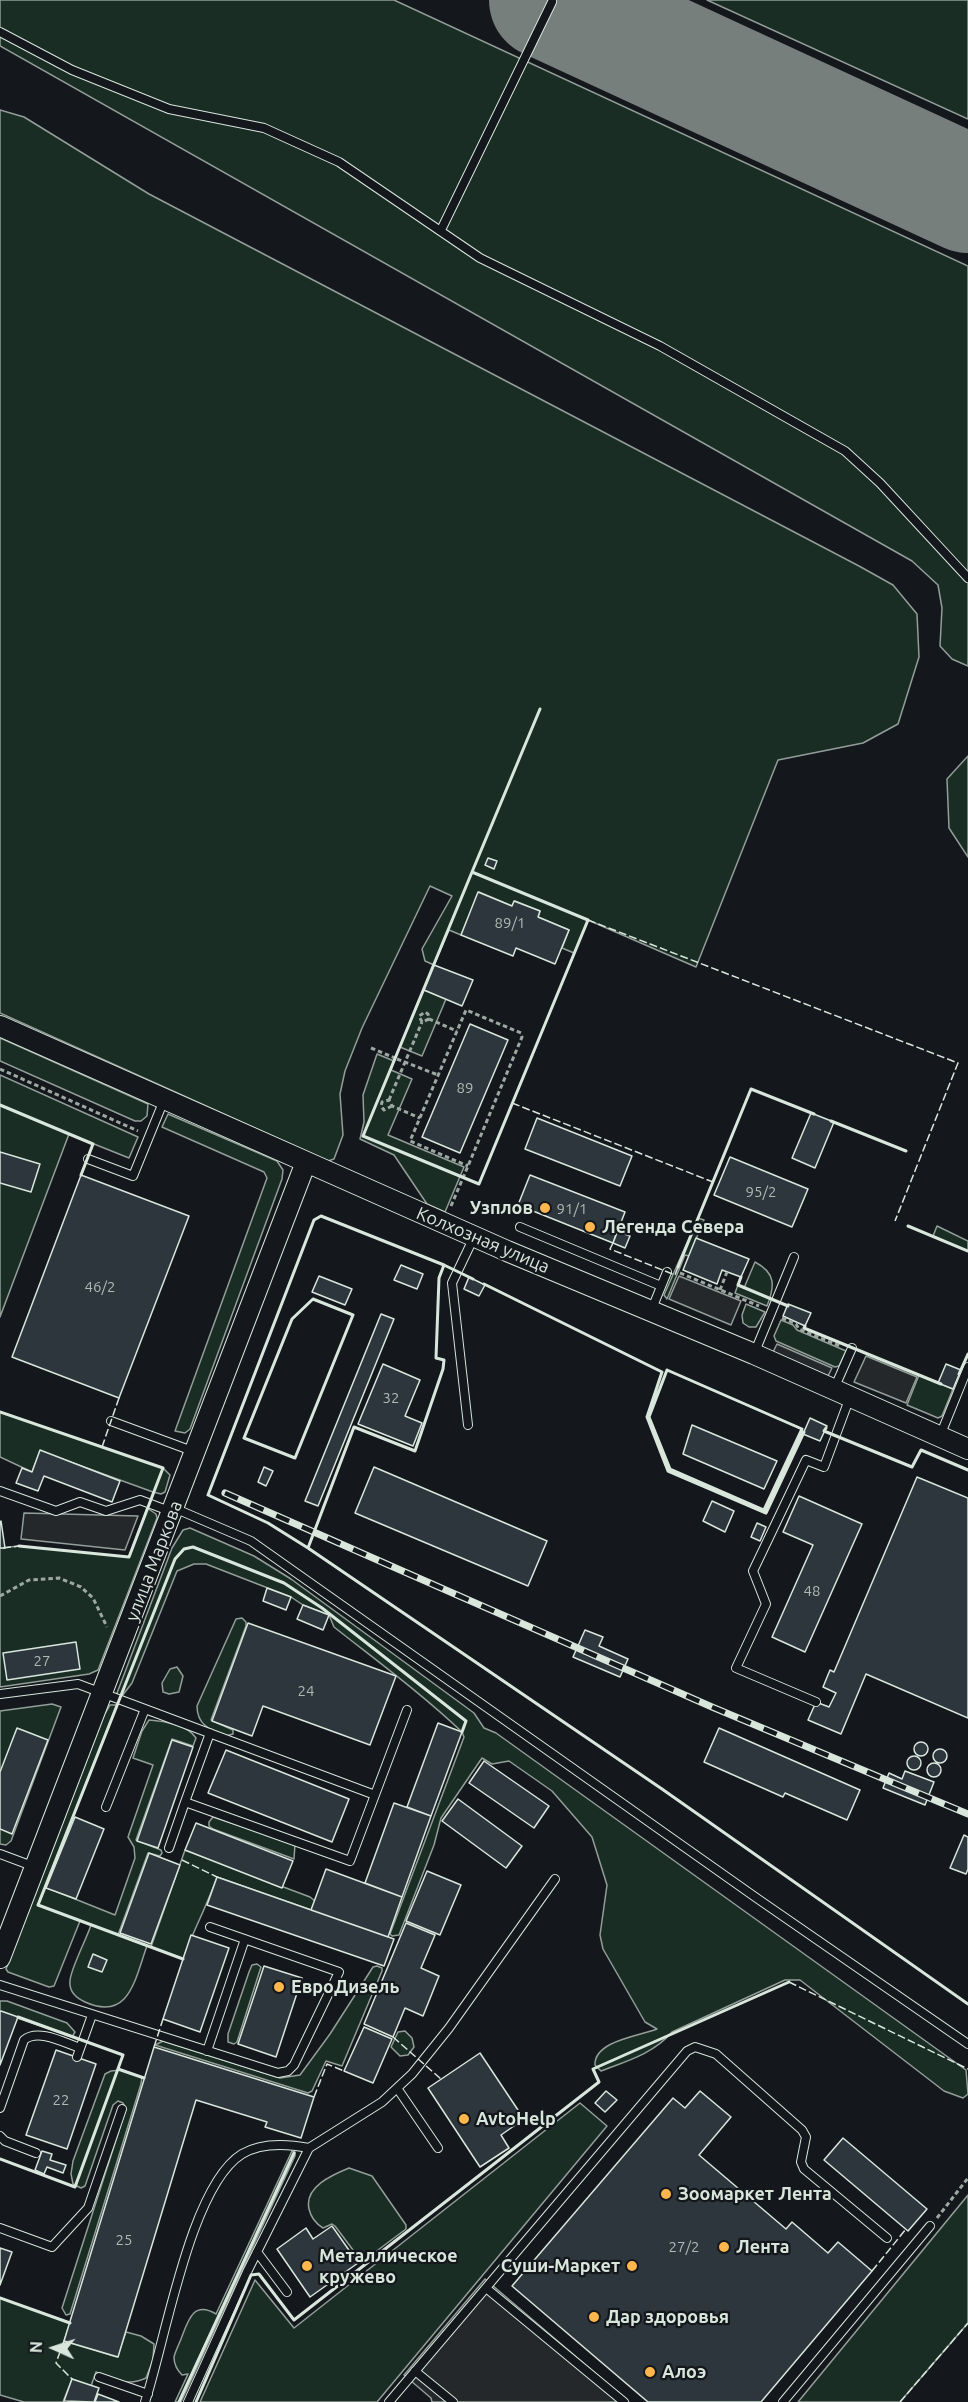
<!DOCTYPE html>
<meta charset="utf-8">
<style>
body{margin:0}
#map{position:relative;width:968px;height:2402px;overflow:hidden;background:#14181c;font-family:Ubuntu,sans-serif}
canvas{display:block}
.north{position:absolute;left:24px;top:2318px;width:60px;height:60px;-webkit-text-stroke:4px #14181c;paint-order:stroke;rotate:273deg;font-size:16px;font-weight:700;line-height:24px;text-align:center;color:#d8e6dc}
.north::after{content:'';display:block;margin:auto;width:21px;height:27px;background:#d8e6dc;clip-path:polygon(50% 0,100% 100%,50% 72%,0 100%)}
</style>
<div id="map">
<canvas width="968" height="2402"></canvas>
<div class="north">N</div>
</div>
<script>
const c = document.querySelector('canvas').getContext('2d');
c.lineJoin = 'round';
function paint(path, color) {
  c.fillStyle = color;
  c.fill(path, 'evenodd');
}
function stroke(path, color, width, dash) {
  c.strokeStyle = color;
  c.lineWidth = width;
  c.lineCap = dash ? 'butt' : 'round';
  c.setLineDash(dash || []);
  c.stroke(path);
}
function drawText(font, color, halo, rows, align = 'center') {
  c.font = font + ' Ubuntu,sans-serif';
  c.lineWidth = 4.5;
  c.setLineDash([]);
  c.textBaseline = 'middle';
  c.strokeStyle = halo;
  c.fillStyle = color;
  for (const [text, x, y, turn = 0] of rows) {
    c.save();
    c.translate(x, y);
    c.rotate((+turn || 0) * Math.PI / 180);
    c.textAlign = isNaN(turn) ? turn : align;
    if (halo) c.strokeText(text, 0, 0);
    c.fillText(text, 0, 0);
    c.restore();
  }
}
const green = new Path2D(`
 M0,0H394L968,266V666L952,659L940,646L942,608L938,585L912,561L0,46Z
 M707,0H968V119Z
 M0,110L24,117L149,194L859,566L893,585L917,614L919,657L898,724L863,743L778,760L696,967L588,920L574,953L562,948L569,930L538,917L540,911L515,901L512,906L479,892L461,935L449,930L434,965L425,961L422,949L452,896L430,886L362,1028L345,1071L340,1094L343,1135L334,1159L328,1161L0,1013Z
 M968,756V857L949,828L947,779Z
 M424,990L446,999L422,1056L400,1047Z
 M0,1038L148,1104L147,1116L141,1121H135L0,1061Z
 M377,1054L394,1061L391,1070L412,1079L388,1135L464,1167L445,1212L427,1204L394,1155L360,1139L364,1122L363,1095Z
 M0,1075L138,1137L129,1158L69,1134L0,1317Z
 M168,1114L277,1161L283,1170L282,1179L190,1429L185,1433L175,1431L267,1178L264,1172L162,1127Z
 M698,1218L704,1220L689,1256L685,1255L667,1299L664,1295Z
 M937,1226L968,1241V1251L933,1236Z
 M755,1262C776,1273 775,1286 767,1306L735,1293L738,1285L744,1288Z
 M746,1304L765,1312L756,1327H749L743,1323L742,1315Z
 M781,1320L793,1325L797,1330L846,1351L839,1366L835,1367L776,1341L774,1336Z
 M919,1375L953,1389L942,1416L938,1418L907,1405Z
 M0,1412L163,1468L170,1475L165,1492L161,1494L153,1492L40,1451L32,1472L0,1457Z
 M147,1508L156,1514L157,1518L98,1670L89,1674L0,1687V1548L19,1546L129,1557Z
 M190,1528L254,1556L291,1579L474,1713L484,1728L496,1733L966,2070L968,2094L963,2098L944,2091L800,1980H785L672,2032C653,2054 627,2061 601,2071L595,2065C594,2041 639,2036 657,2029L645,2022L603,1949L600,1935L607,1885L592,1837L552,1791L509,1761L492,1764L482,1758L441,1818L434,1845L399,1935L392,1936L390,1934L464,1737L462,1732C422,1694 377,1661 334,1627L329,1615L303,1605L291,1597L206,1564H194L177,1571L132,1683L122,1696L118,1695L117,1693L172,1548L183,1530Z
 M242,1618L246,1622V1626L211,1720L233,1730V1734L226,1736C210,1730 197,1725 197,1706L236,1619Z
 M177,1667L183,1676L179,1692L169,1694L163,1692L162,1683L170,1669Z
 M52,1704L61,1707L11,1841L6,1845L0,1844V1711Z
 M110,1705H117L45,1887L115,1915L135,1858L134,1847L128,1837L153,1765L133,1758L142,1731L149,1720C164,1721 188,1725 196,1738L193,1746L172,1739L136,1840L161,1850L162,1853L160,1856L148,1853L118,1935L147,1946C135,1978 130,2022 85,2002C76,1998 69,1991 70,1981C70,1970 87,1938 91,1925L80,1921L54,1986L49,1987L8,1972L6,1969L104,1715Z
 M213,1817L295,1844L294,1859L213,1829L209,1826V1822Z
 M185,1850L310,1897L315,1901L311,1910L217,1877C207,1906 193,1931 183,1959L151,1947Z
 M257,1964L261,1967L237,2042L234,2044L228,2042V2034L249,1972L252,1965Z
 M377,1966L382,1968V1971L342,2066L326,2061L312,2091L308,2093L155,2045L163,2041L280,2078L300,2075L330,2034L373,1967Z
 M0,2001H7L67,2023L75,2032L72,2037L0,2012Z
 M405,2031L412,2038L414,2047L408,2055L400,2056L391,2047L398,2032Z
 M121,2070L142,2077L141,2084L70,2314L66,2315L62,2308L126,2109L123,2103L118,2101L113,2105L85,2186L81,2188L73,2184L71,2174L73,2161L105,2074L111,2071Z
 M580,2103L607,2126L377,2402H200L255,2280L294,2328Z
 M292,2151L295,2152V2156L181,2402H175L188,2374L182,2375C178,2371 174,2364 174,2357C175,2352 179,2344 181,2339C188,2321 193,2300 216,2314Z
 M349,2168L372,2176L406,2225V2229L362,2262L335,2226L332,2224L323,2228C315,2223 311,2218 309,2209C304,2187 332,2175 349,2168Z
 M968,2195V2323L900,2402H798Z
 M0,2298L70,2323L64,2341L117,2357L126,2332L141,2336L154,2344L153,2360L146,2378C127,2387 115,2379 96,2372L91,2386L72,2379L63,2402H24L0,2395Z`);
paint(green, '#1a2d24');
stroke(green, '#939e99', 1.5);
const parking = new Path2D(`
 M679,1276L741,1301L731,1325L669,1299Z
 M777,1344L832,1368L828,1376L773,1352Z
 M866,1356L917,1377L906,1403L854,1382Z
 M24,1513L138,1516L125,1550L21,1539Z
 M485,2279L629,2402H432L431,2398L404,2375Z`);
paint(parking, '#24282b');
stroke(parking, '#939e99', 1.5);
stroke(new Path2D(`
 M548,0L968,194`), '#767f7c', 118);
const building = new Path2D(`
 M488,858L497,861L494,869L485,865Z
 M478,892L512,906L514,901L540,911L538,917L569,930L555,964L516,948L513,956L461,935Z
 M434,965L473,980L462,1006L424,990Z
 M470,1024L508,1040L460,1153L422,1137Z
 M811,1113L834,1122L815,1168L792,1158Z
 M537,1118L632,1156L620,1186L525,1149Z
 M0,1152L40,1164L31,1192L0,1183Z
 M730,1157L808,1189L792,1227L714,1195Z
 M81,1175L189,1216L119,1398L12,1357Z
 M530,1175L625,1212L613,1243L518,1205Z
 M617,1231L630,1236L625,1248L613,1243Z
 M696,1238L749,1259L741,1277L722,1270L717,1284L683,1270Z
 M401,1265L423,1274L417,1289L394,1280Z
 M319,1276L352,1289L345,1305L312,1292Z
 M469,1277L485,1285L479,1296L464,1289Z
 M788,1304L811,1313L805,1326L783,1316Z
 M381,1314L394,1319L318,1506L305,1501Z
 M383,1364L420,1380L405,1416L422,1423L413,1446L358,1424Z
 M946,1364L961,1370L953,1389L938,1383Z
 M810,1418L827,1426L820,1441L803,1434Z
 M692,1425L777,1461L764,1489L683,1454Z
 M40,1450L120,1481L112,1502L44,1476L38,1491L16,1483L22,1468L32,1472Z
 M264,1467L273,1471L266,1486L258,1482Z
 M374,1467L547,1541L528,1586L355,1513Z
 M917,1477L968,1498V1718L866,1674L841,1734L808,1720L816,1702L829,1707L836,1693L823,1687L830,1670L834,1672Z
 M799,1496L862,1524L805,1652L772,1637L813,1545L783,1532Z
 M712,1501L734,1511L725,1532L703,1521Z
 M1,1521L5,1548H0V1522Z
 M757,1523L766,1527L760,1541L751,1537Z
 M267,1588L291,1597L286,1610L263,1601Z
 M303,1605L329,1615L323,1630L297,1619Z
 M248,1623L396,1676L370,1745L263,1706L252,1736L212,1721Z
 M585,1630L603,1637L599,1646L628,1659L620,1677L573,1657Z
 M76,1642L80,1669L7,1680L3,1653Z
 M438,1723L462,1732L431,1816L407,1807Z
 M17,1728L48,1740L12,1834L0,1829V1772Z
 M719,1728L860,1790L847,1820L785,1793L783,1797L704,1762Z
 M172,1740L193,1747L158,1848L137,1841Z
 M914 1749a7 7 0 1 1 14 0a7 7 0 1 1-14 0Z
 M933 1756a7 7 0 1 1 14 0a7 7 0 1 1-14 0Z
 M226,1750L349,1799L332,1842L208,1793Z
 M907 1763a7 7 0 1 1 14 0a7 7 0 1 1-14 0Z
 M484,1761L549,1806L534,1828L469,1783Z
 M927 1770a7 7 0 1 1 14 0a7 7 0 1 1-14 0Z
 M905,1771L934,1782L925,1805L883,1788L889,1773L902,1779Z
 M458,1799L522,1846L506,1868L442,1821Z
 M394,1803L431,1816L402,1897L365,1883Z
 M75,1817L104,1829L76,1899L46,1888Z
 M196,1823L293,1861L282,1888L185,1850Z
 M964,1835L968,1837V1869L966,1874L950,1868Z
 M149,1853L180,1865L151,1944L120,1933Z
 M326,1869L402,1897L388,1937L311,1910Z
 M427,1871L461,1885L440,1935L406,1921Z
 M217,1877L394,1939L384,1966L207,1905Z
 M406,1923L435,1935L421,1968L439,1976L423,2016L405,2008L393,2037L364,2024Z
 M191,1935L229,1948L200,2032L163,2019Z
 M93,1954L107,1960L102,1972L88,1967Z
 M264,1966L302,1978L276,2057L238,2044Z
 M1,2011L18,2017L0,2065V2012Z
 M364,2027L392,2039L373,2083L344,2071Z
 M154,2047L314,2097L301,2138L265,2127L267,2122L196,2100L118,2357L64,2341Z
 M56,2050L96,2064L67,2149L26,2135Z
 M480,2053L524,2119L501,2135L509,2148L480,2167L428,2088Z
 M606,2091L617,2100L605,2112L595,2103Z
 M700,2091L731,2117L699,2155L786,2229L792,2222L828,2253L838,2242L872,2271L761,2402H648L512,2286L673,2098L685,2108Z
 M843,2138L927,2209L908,2231L824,2160Z
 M42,2151L52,2154L50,2160L66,2165L63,2173L47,2167L44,2174L35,2170Z
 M332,2226L358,2263L310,2297L277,2249L306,2228L313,2239Z
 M0,2248L12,2252L0,2285Z
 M72,2379L99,2388L94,2402L64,2401Z
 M98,2394L119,2402H95Z`);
paint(building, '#2c363c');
stroke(building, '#d8e6dc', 1.5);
const service = new Path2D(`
 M0,32L72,70L169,109L264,128L339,162L480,258L660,346L845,451L880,483L968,578
 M441,230L552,2
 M88,1159L133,1176L164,1100
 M520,1227L661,1286
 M651,1311L667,1272
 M754,1354L794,1257
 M834,1389L852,1348
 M111,1421L195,1452
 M468,1425L452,1283L474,1237
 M940,1436L968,1367
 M0,1491L56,1511L80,1502L106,1511L140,1500L172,1512
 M174,1508L251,1541L758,1899L968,2044
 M0,1694L78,1684L145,1709
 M816,1702L736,1668L766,1604L753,1571L806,1460L824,1467L850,1397
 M185,1802L210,1733
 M106,1807L145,1709L375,1795
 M169,1848L185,1802L350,1861L407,1710
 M0,1854L35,1867
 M0,1985L278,2073L288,2071L294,2065L339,1972L210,1927
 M207,2051L245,1939
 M77,2057L92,2015
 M397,2088L438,2148
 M0,2108L24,2040C38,2028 65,2043 80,2048
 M0,2136L5,2141L36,2153
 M0,2228L52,2247L88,2208L122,2109
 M257,2252L287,2292
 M486,2288L624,2402
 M415,2371L453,2402
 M99,2377L148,2394
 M145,2402C165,2343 190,2186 242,2154C262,2142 288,2144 309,2148
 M188,2402L248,2270L309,2148L382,2102L412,2074L449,2028L555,1879
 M389,2402L687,2051L695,2047L716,2054L802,2130L806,2137L801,2162L804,2169L887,2238
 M783,2402L930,2226`);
const tertiary = new Path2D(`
 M0,1026L507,1251L754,1354L968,1449
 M0,1958L306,1162`);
stroke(service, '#d8e6dc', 10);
stroke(tertiary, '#d8e6dc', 22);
stroke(new Path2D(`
 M429,1019L422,1022L419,1016L425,1012L428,1014L429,1019L457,1031
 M371,1048L395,1058
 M397,1059L438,1075
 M0,1069L138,1131
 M389,1100L422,1022
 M392,1106L384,1110L381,1106L382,1102L389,1100L392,1106L420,1118
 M451,1206L468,1166L522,1037L521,1033L466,1010L410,1141L468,1166
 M680,1273L759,1306
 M720,1290L727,1272
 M782,1318L796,1324L799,1329L840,1346
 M0,1596L29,1580L59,1578L81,1587L93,1598L107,1627
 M937,2218L968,2178`), '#9da8a2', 3, [4.5, 3]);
stroke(service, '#14181c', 8);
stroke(tertiary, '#14181c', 20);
const rail = new Path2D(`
 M225,1493L712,1707L968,1814`);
stroke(rail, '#d8e6dc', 7);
stroke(rail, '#14181c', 4.5, [14]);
stroke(new Path2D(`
 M588,920L958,1063L895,1221
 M512,1103L713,1182
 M613,1243L610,1249L675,1275L678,1267
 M102,1447L119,1398
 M3,1548L19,1546
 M182,1860L217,1877
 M789,1982L968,2069
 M393,2037L441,2079
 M154,2047L163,2019
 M314,2097L327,2064L344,2071
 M872,2271L906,2229
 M64,2341L56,2363L72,2379
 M900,2402L968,2323`), '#d8e6dc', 1.5, [8, 3]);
stroke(new Path2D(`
 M472,872L588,920L479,1184L363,1136Z
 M472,872L540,709
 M0,1105L93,1144L81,1175
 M831,1121L906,1151
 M908,1226L968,1251
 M678,1267L751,1089L814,1114
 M741,1277L738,1285L788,1306
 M473,1279L444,1265L439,1278L436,1358L444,1360L443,1369L415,1451L354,1427L308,1548L662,1789L968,2004
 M484,1284L662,1372L647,1417L668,1471L766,1513L804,1432
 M313,1299L353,1315L295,1458L244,1438L292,1319Z
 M805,1326L804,1328L941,1384
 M667,1370L802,1429L764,1510L670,1469L649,1417Z
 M959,1374L968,1354
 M0,1412L163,1468L129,1557L19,1546
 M826,1428L824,1431L912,1467L921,1450L968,1470
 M308,1548L268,1523L208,1495L314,1220L321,1216L444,1265
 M183,1959L38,1905L175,1559L184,1549L193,1547L284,1583L322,1608L466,1721L462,1732
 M118,2069L144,2078
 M0,2159L75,2187L123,2055L18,2017
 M0,2298L70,2323
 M179,2402L294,2153
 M196,2402L251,2275L259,2274L294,2320L599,2082L593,2069L789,1982`), '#d8e6dc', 3);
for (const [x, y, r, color] of [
 [545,1208,6,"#ffb74d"],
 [590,1227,6,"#ffb74d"],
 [279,1987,6,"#ffb74d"],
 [464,2119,6,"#ffb74d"],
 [666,2194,6,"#ffb74d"],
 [724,2247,6,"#ffb74d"],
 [307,2266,6,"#ffb74d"],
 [632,2266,6,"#ffb74d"],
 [594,2317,6,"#ffb74d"],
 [650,2372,6,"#ffb74d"]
]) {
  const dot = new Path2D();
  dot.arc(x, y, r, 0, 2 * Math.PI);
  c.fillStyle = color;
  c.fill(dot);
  stroke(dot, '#14181c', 2);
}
drawText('15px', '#adbab4', null, [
 ["89/1",510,923],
 ["89",465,1088],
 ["95/2",761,1192],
 ["91/1",572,1209],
 ["46/2",100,1287],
 ["32",391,1398],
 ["48",812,1591],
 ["27",42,1661],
 ["24",306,1691],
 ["22",61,2100],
 ["25",124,2240],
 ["27/2",684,2247]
]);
drawText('bold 18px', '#d8e6dc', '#14181c', [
 ["Узплов",533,1208,"right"],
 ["Легенда Севера",602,1227],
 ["ЕвроДизель",291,1987],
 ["AvtoHelp",476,2119],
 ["Зоомаркет Лента",678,2194],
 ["Лента",736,2247],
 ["Металлическое",319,2256],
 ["кружево",319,2277],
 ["Суши-Маркет",620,2266,"right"],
 ["Дар здоровья",606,2317],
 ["Алоэ",662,2372]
], 'left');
drawText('18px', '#d8e6dc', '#14181c', [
 ["Колхозная улица",483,1240,23],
 ["улица Маркова",154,1561,-69]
]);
</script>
